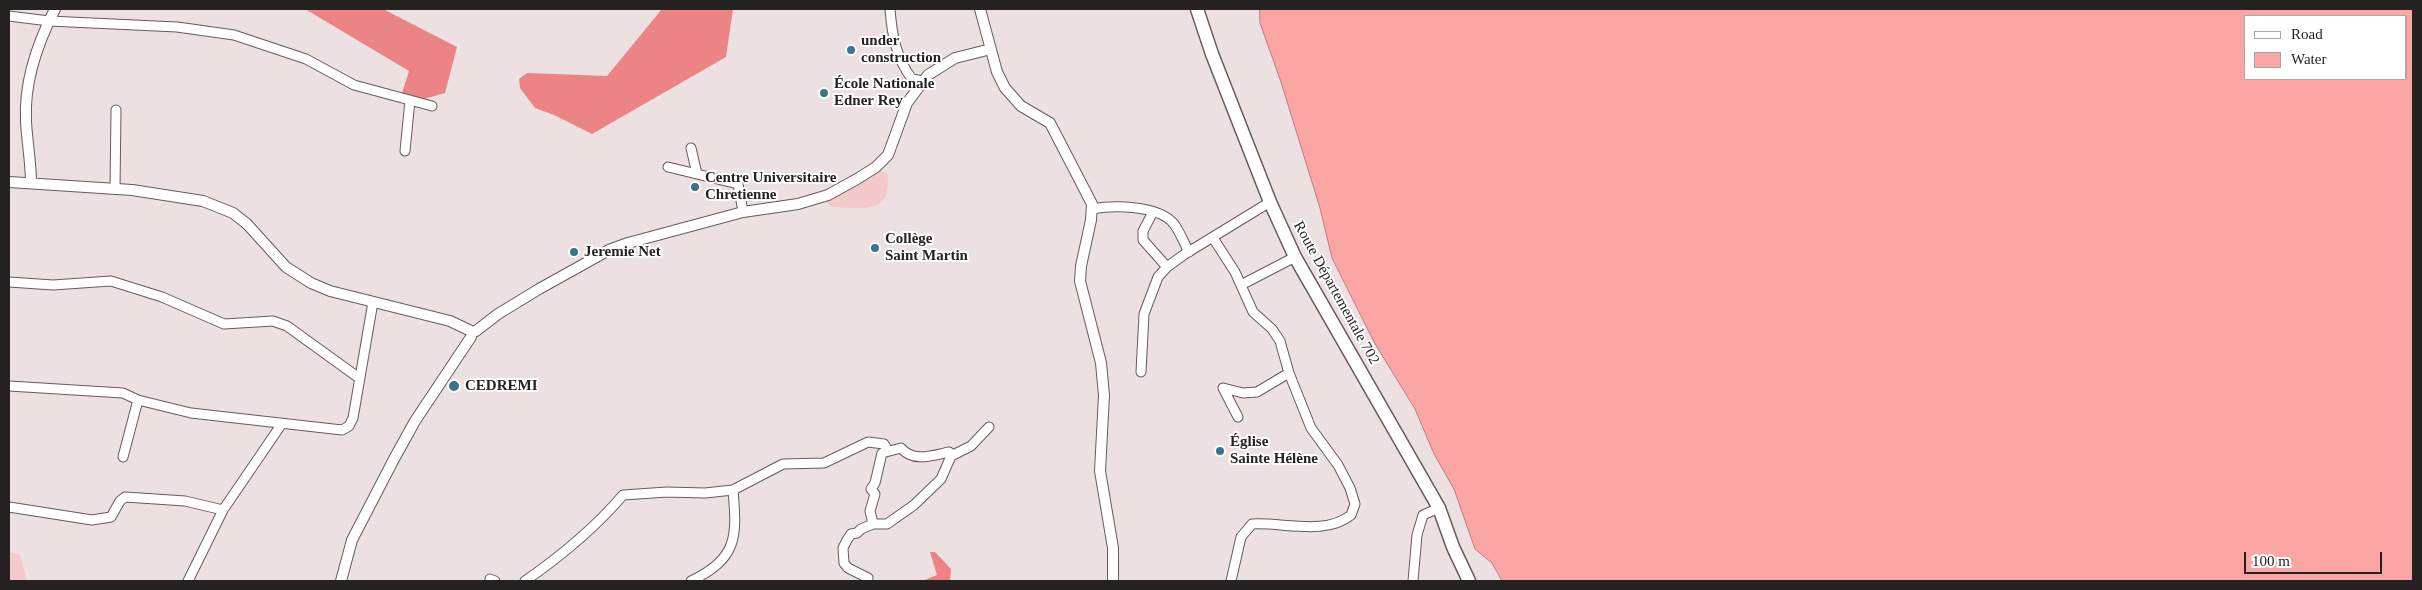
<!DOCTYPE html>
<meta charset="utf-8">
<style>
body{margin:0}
#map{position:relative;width:2422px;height:590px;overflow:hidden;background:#ede0e0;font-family:Georgia,serif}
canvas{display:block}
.frame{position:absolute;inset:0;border:10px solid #272222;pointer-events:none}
.legend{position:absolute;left:2244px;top:15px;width:162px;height:65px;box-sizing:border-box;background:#fff;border:1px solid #a9a7a7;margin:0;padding:6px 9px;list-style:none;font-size:15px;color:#272222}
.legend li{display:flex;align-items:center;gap:10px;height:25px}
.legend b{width:25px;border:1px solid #a9a7a7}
.scale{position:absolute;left:2244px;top:552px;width:138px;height:22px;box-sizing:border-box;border:2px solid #272222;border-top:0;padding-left:6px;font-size:15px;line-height:18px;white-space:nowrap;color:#272222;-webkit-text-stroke:4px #fff;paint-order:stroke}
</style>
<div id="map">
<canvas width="2422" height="590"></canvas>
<div class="frame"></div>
<ul class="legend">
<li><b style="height:6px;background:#fff"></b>Road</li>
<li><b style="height:14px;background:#fba5a5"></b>Water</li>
</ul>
<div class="scale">100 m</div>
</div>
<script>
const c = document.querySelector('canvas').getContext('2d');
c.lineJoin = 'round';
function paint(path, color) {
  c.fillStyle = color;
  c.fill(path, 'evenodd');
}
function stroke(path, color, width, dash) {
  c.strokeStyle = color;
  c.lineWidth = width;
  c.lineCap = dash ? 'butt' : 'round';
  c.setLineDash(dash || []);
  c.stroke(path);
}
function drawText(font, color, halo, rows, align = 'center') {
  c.font = font + ' Georgia,serif';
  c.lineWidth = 4;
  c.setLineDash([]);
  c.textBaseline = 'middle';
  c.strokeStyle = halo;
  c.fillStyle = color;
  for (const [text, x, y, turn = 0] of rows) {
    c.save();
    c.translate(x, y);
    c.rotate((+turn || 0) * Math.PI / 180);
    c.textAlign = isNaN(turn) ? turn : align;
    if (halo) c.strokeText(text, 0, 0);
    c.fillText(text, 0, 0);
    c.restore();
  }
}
paint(new Path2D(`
 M880,171L887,173C894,215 862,208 832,207L828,204L826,200L829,196L869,179Z
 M9,552L20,555L27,581H9Z`), '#f3c9c9');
paint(new Path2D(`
 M305,9H383L457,47L445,93L420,100L402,93L409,71Z
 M662,9H733L726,57L592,134L554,115L535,108L520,88L519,79L527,73L607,76Z
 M930,552H935L951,569L950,581H922L937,575Z`), '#ec8486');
const water = new Path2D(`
 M1260,9H2413V581H1502L1492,563L1475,549L1454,489L1434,454L1415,409L1374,342L1332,258L1320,208L1281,82L1260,23ZM2246,16H2406V79H2246Z`);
paint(water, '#fba5a5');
stroke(water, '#bb7e7e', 1);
const minor = new Path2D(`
 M890,9C892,35 896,58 912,79L923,81
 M9,16L49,21L177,27L234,35L306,59L354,85L432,106
 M691,148L697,174
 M405,151L410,100
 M668,167L738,184L743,212
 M115,189L116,110
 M1092,209C1113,205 1159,205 1174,224C1180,232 1184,243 1189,252
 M1153,212L1143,231V240L1167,267
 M1213,238L1235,272L1253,312L1272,329L1280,341L1289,373L1311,428L1338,465L1350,488L1355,504L1351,515C1325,536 1283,522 1252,524L1241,537L1231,581
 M9,282L53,285L111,281L162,297L224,324L273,321L287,326L359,378
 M1241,285L1295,257
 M1141,372L1144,314L1158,277L1167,267L1185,254L1270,202
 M9,386L123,393L138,400L191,413L342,430L349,426L353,418L373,302
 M1238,417L1223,388L1243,393L1257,392L1289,373
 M123,457L138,400
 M9,507L92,520L111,517L120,501L125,497L185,501L223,510
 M873,524L870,511L875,494L871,489L875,483L882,453L901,448C913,463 934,455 949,452L953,455
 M490,579L495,581
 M188,581L223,510L281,425
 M525,581C561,556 594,529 623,495L667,492L705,493L733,490L783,464L824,463L868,442L884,444L888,451
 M691,581C738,558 737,537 733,490
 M867,581L868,578L848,568L844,563L843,548L847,540L851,534L857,533L861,529L873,524H887L914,505L941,479L951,456L971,446L989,427
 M1413,581L1417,535L1423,515L1439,508`);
const tertiary = new Path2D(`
 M980,9L997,72L1005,88L1021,106L1050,123L1092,204L1091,220L1081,266L1080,281L1101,363L1104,395L1100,471L1113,548V581
 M9,182L132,190L203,201L233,213L247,224L286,267L311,283L330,291L450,321L471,331
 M31,183C31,162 27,142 26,121C24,83 38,42 55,9
 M476,331L498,314L539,289L609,250L628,243L743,212L798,204L828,195L857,179L876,167L888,155L907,103L928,75L955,58L991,49
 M341,581L352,540L394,459L415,421L471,337`);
const secondary = new Path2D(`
 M1197,9L1212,54L1270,202L1295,257L1439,508L1453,547L1469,581`);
stroke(minor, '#665b5b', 11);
stroke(tertiary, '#665b5b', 12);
stroke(secondary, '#665b5b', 15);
stroke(minor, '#fff', 9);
stroke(tertiary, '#fff', 10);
stroke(secondary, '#fff', 12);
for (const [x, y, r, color] of [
 [851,50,5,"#3a738d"],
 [824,93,5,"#3a738d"],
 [695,187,5,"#3a738d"],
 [875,248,5,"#3a738d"],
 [574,252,5,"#3a738d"],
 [454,386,6,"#3a738d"],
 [1220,451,5,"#3a738d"]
]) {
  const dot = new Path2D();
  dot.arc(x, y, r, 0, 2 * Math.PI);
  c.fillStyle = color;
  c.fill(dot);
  stroke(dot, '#fff', 2);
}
drawText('bold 15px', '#272222', '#fff', [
 ["under",861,41],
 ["construction",861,58],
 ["École Nationale",834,84],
 ["Edner Rey",834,101],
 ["Centre Universitaire",705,178],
 ["Chretienne",705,195],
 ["Collège",885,239],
 ["Saint Martin",885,256],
 ["Jeremie Net",584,252],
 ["CEDREMI",465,386],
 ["Église",1230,442],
 ["Sainte Hélène",1230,459]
], 'left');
drawText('15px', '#272222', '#fff', [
 ["Route Départementale 702",1336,293,61]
]);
</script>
